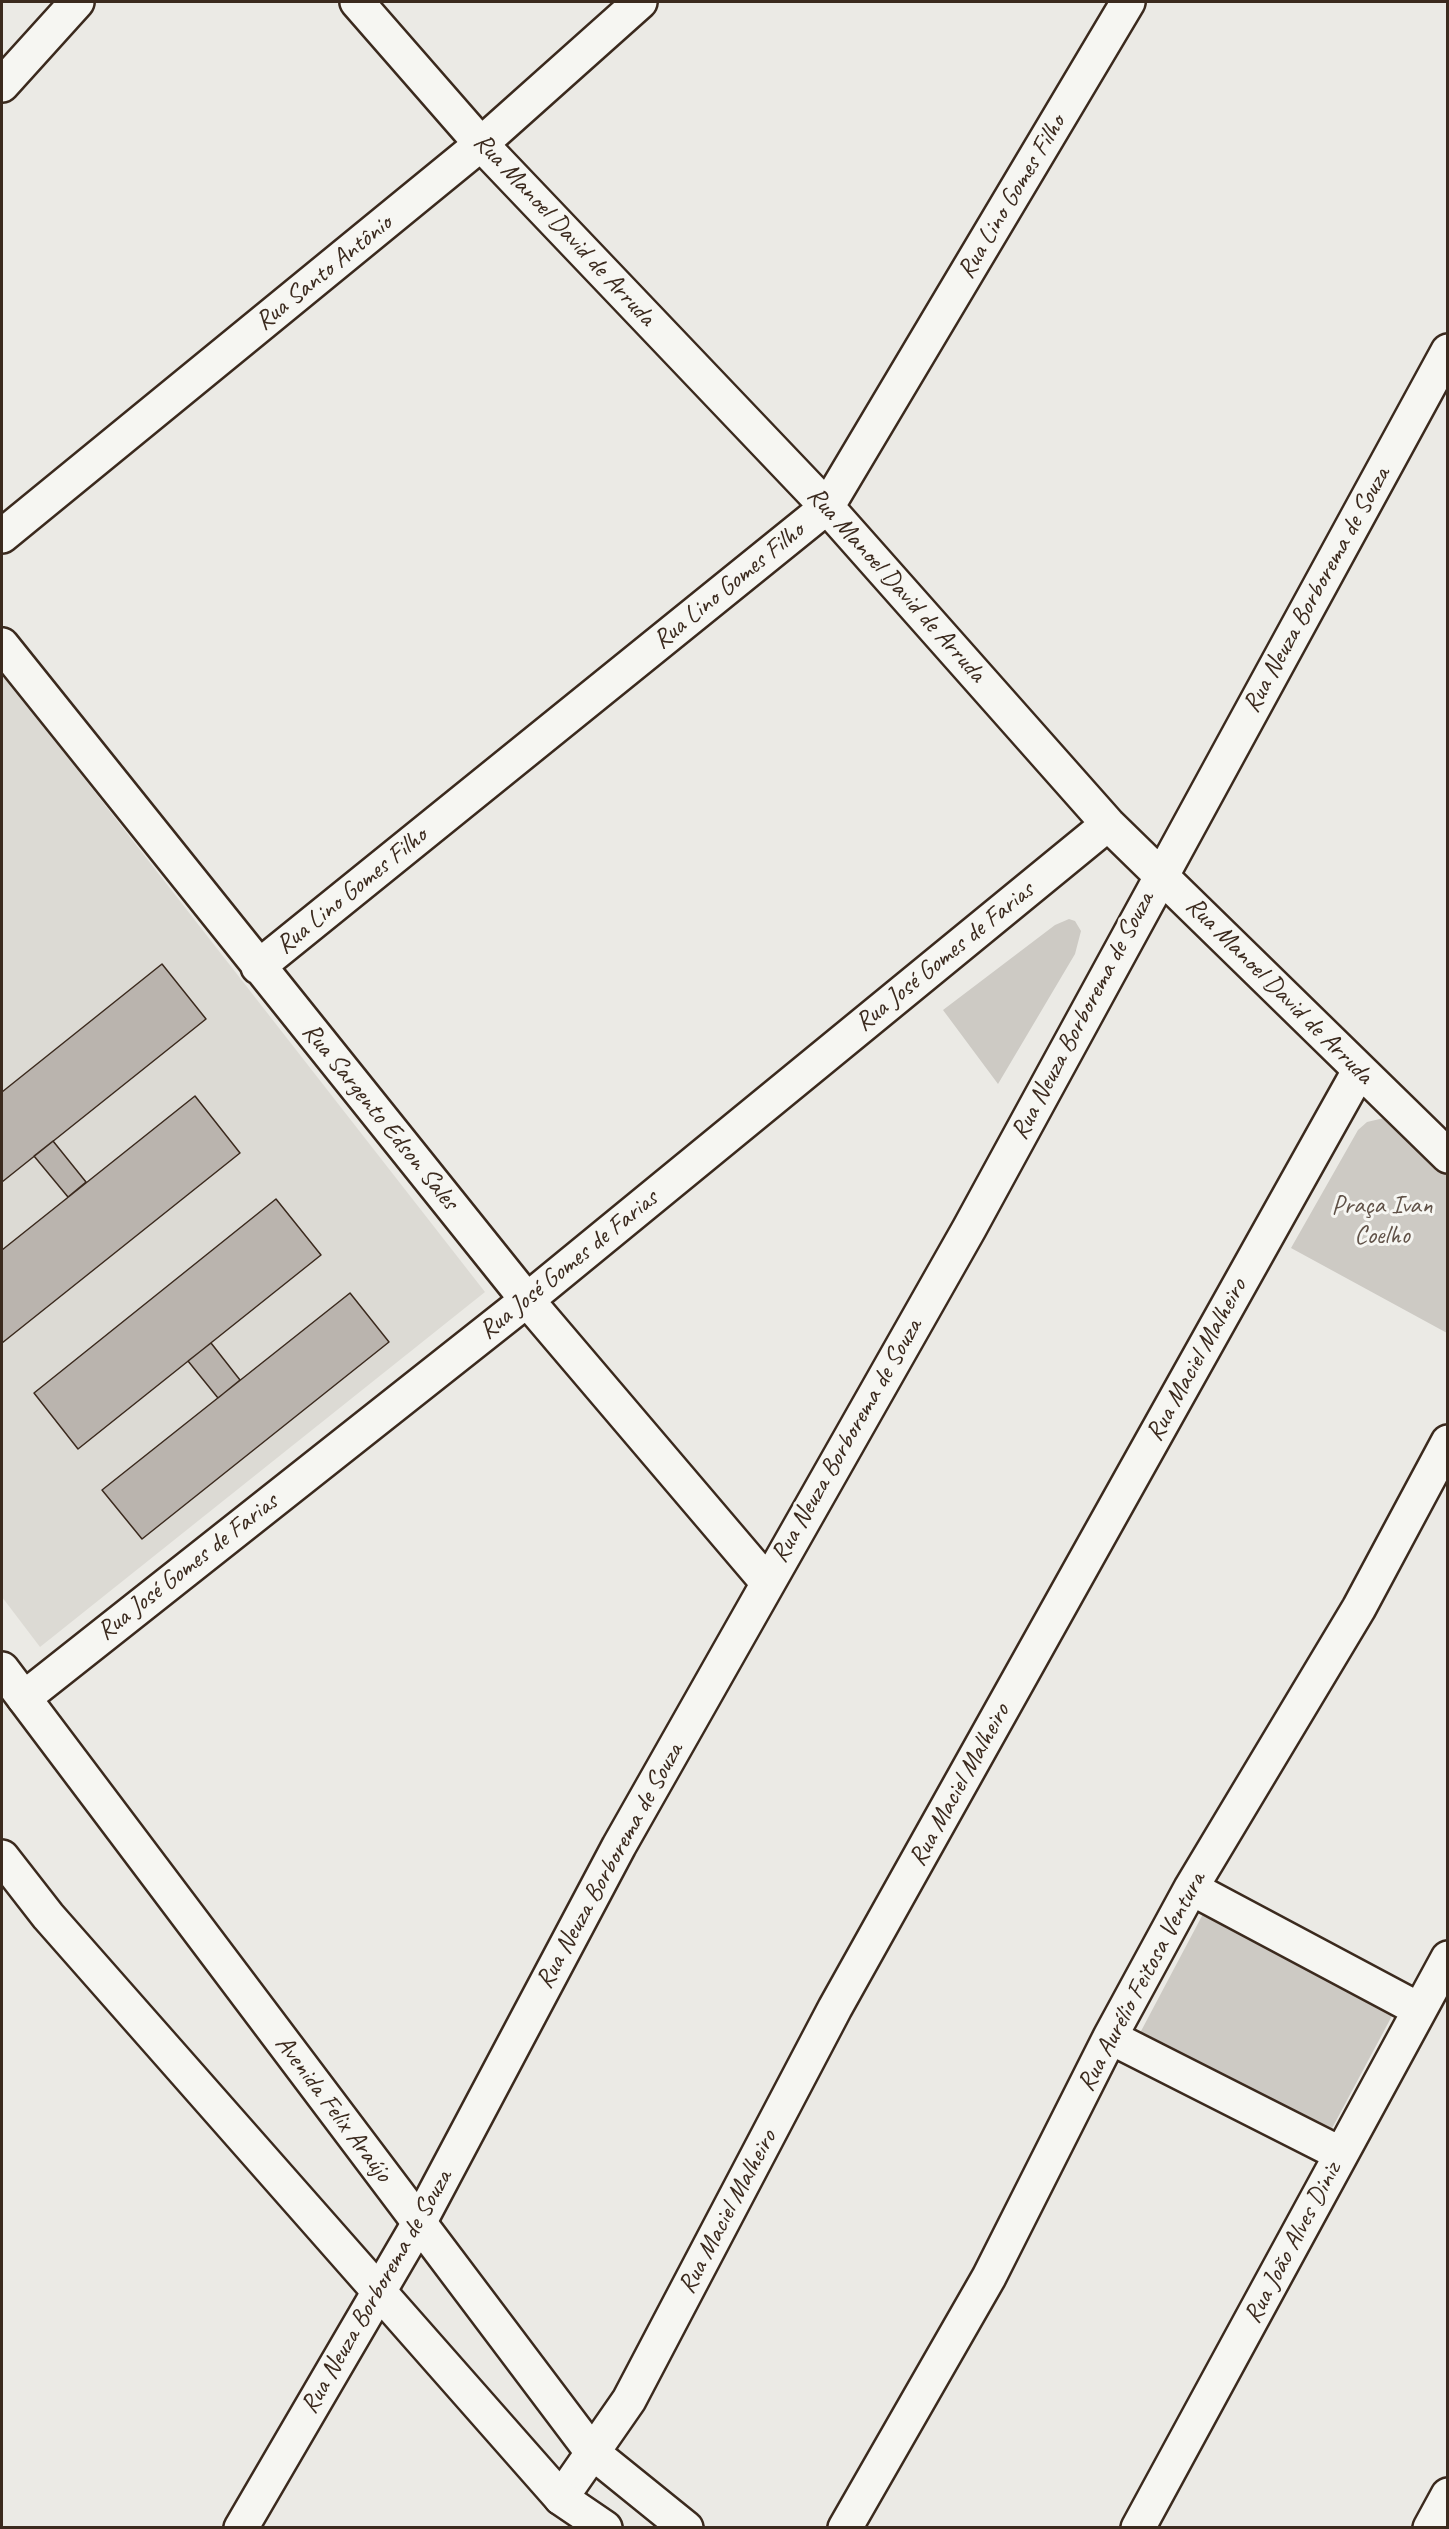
<!DOCTYPE html>
<meta charset="utf-8">
<style>
body{margin:0}
#map{position:relative;width:1449px;height:2529px;overflow:hidden;background:#ebeae5;font-family:Caveat,sans-serif}
canvas{display:block}
.frame{position:absolute;inset:0;border:3px solid #3b2a1e;pointer-events:none}
</style>
<div id="map">
<canvas width="1449" height="2529"></canvas>
<div class="frame"></div>
</div>
<script>
const c = document.querySelector('canvas').getContext('2d');
c.lineJoin = 'round';
function paint(path, color) {
  c.fillStyle = color;
  c.fill(path, 'evenodd');
}
function stroke(path, color, width, dash) {
  c.strokeStyle = color;
  c.lineWidth = width;
  c.lineCap = dash ? 'butt' : 'round';
  c.setLineDash(dash || []);
  c.stroke(path);
}
function drawText(font, color, halo, rows, align = 'center') {
  c.font = font + ' Caveat,sans-serif';
  c.lineWidth = 6;
  c.setLineDash([]);
  c.textBaseline = 'middle';
  c.strokeStyle = halo;
  c.fillStyle = color;
  for (const [text, x, y, turn = 0] of rows) {
    c.save();
    c.translate(x, y);
    c.rotate((+turn || 0) * Math.PI / 180);
    c.textAlign = isNaN(turn) ? turn : align;
    if (halo) c.strokeText(text, 0, 0);
    c.fillText(text, 0, 0);
    c.restore();
  }
}
paint(new Path2D(`
 M2,673L485,1292L40,1647L2,1597Z`), '#dcdad4');
paint(new Path2D(`
 M1069,919L1075,921L1081,931L1075,954L998,1084L943,1010L1055,925Z
 M1384,1118L1400,1129L1447,1173V1333L1291,1248L1358,1130L1367,1122Z
 M1203,1914L1393,2014L1330,2132L1140,2033Z`), '#cdcac4');
const building = new Path2D(`
 M162,964L206,1019L2,1182V1092Z
 M195,1096L240,1153L2,1343V1250Z
 M53,1141L86,1182L68,1197L34,1156Z
 M276,1199L321,1255L78,1449L34,1393Z
 M350,1293L389,1342L142,1539L102,1490Z
 M211,1343L240,1380L218,1398L188,1361Z`);
paint(building, '#bab4ae');
stroke(building, '#3b2a1e', 1.5);
const minor = new Path2D(`
 M357,2L481,144L827,507L1108,824L1448,1156
 M2,85L77,2
 M2,645L527,1300L767,1582
 M258,967L827,507L1128,2
 M24,1698L527,1300L1108,824
 M1191,1888L1418,2009
 M1110,2037L1341,2154
 M561,2498L629,2400L835,2008L1359,1071
 M241,2528L419,2223L619,1846L969,1229L1448,351
 M845,2528L989,2277L1110,2037L1191,1888L1359,1608L1448,1442
 M1138,2528L1448,1958
 M1430,2528L1448,2495`);
const major = new Path2D(`
 M2,536L481,144L640,2
 M2,1669L592,2452L686,2528
 M2,1857L48,1916L561,2498L605,2528`);
stroke(minor, '#3b2a1e', 38);
stroke(major, '#3b2a1e', 38);
stroke(minor, '#f6f6f2', 33);
stroke(major, '#f6f6f2', 33);
drawText('26px', '#3b2a1e', '#f6f6f2', [
 ["Rua Lino Gomes Filho",1012,197,-59],
 ["Rua Manoel David de Arruda",564,230,47],
 ["Rua Santo Antônio",324,273,-39],
 ["Rua Manoel David de Arruda",896,585,48],
 ["Rua Lino Gomes Filho",729,586,-39],
 ["Rua Neuza Borborema de Souza",1317,590,-61],
 ["Rua Lino Gomes Filho",352,891,-39],
 ["Rua José Gomes de Farias",945,957,-39],
 ["Rua Manoel David de Arruda",1279,991,45],
 ["Rua Neuza Borborema de Souza",1083,1016,-62],
 ["Rua Sargento Edson Sales",380,1117,51],
 ["Rua José Gomes de Farias",569,1265,-39],
 ["Rua Maciel Malheiro",1197,1360,-61],
 ["Rua Neuza Borborema de Souza",847,1441,-60],
 ["Rua José Gomes de Farias",188,1567,-38],
 ["Rua Maciel Malheiro",960,1785,-61],
 ["Rua Neuza Borborema de Souza",610,1866,-61],
 ["Rua Aurélio Feitosa Ventura",1142,1982,-62],
 ["Avenida Felix Araújo",333,2109,53],
 ["Rua Maciel Malheiro",728,2212,-62],
 ["Rua João Alves Diniz",1293,2243,-62],
 ["Rua Neuza Borborema de Souza",377,2292,-60]
]);
drawText('26px', '#605248', '#f6f6f2', [
 ["Praça Ivan",1382,1206],
 ["Coelho",1382,1236]
]);
</script>
